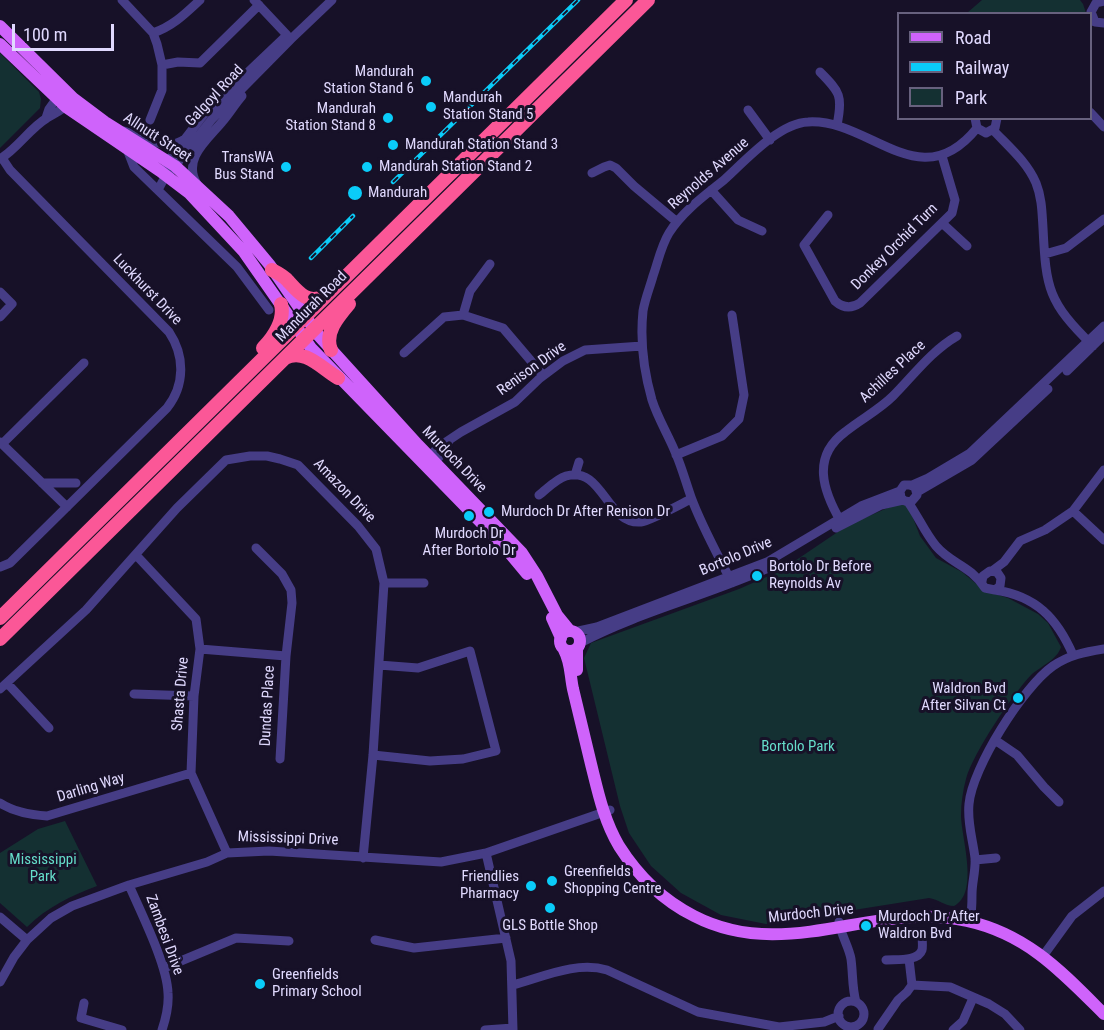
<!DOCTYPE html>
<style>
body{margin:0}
#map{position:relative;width:1104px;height:1030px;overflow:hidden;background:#171128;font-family:"Roboto Condensed",sans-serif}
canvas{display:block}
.legend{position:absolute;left:897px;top:12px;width:195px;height:108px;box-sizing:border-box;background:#171128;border:2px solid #67617e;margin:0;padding:8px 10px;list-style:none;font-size:18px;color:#e0d9fe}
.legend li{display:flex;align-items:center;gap:12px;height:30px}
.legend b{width:30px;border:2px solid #67617e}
.scale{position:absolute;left:12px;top:24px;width:102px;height:27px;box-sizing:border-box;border:3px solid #e0d9fe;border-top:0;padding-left:8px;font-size:18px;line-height:21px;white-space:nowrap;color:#e0d9fe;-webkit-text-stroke:4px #171128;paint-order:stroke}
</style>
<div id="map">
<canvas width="1104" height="1030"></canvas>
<ul class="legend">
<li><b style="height:8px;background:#cf63fb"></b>Road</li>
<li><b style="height:8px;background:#0accf9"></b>Railway</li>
<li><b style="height:16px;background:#143032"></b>Park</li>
</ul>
<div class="scale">100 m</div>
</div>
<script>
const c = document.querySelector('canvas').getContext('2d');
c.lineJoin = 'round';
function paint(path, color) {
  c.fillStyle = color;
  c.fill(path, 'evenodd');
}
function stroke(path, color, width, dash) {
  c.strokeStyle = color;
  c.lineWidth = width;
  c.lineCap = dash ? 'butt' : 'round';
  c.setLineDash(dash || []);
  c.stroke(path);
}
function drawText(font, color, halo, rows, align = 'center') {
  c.font = font + ' "Roboto Condensed",sans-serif';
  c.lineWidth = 6;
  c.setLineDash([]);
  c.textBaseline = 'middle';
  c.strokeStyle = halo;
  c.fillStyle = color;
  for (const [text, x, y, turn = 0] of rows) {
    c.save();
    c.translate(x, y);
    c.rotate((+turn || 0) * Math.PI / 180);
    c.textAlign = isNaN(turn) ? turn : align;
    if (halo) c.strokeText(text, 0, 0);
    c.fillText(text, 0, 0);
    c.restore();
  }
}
paint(new Path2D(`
 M982,0H1080L1083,4L1086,13H967Z
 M0,53L39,92L41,99L40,108L0,148Z
 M906,500L920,536L936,558L962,572L985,591L1008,598L1038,614L1048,623L1061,647C1057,660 1041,666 1031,675C1013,694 973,753 966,779C963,790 961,803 961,815C961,837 980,893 954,906C945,906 938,899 929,898L766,924L721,915L681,893L651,866L629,833L620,806L584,658L591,643L739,589L780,571L848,525Z
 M65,821L97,886C71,896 47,907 27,927L0,903V853L38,829Z`), '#143032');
stroke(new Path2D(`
 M122,0L153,33L157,44L162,65V90L150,120
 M254,0L287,35
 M1104,1L1096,3L1091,12L1095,22L1104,23
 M153,33C173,26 185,14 200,0
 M162,65L178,62L200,63L259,5
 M820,72C840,92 843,96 837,125
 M748,110L770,140
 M1090,112L1104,127
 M46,118L49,109L59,95
 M975,118L977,128L986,133L995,128L997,118
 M993,130C1009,147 1027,162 1036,183C1042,198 1042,213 1043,228C1046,289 1048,302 1093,346
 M124,131C144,136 165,153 185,139
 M127,149L134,167L237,267L269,310
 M0,159C18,148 30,128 47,118C55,113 63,110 70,102
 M167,166L168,161L205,113L286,36
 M592,173L604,167L610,165L616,168L634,186L677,222
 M197,184C182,159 207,140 222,122C229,114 235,104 242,96
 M158,190L166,175L175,166L212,119L291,39L332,0
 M711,190L738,220L762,231
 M828,215L804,245L835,301C843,308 851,309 860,303L952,213L955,200L942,156
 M942,223L967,246
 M1045,254L1066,248L1104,219
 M0,292L12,304L0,317
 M463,315L470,291L490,264
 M404,353L444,317L463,315L503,328L543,375
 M1067,371L1104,335
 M0,442L67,507
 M2,444L84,363
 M676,455L722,436L739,419L744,395L732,315
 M425,460L440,446L461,432L515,402L539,379L563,361L585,350L642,346
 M431,465L446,450L449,441
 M575,475L579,462
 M42,483H76
 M912,485L928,478L970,453L1104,326
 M917,492L972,460L1048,389
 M539,495C547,489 556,479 566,476C603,465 606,525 641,522C650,521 681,504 691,499
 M908,502C918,516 925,533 936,546C951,564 970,565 985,588L995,590L1000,586L1001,578L997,572L990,571L983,576L982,581
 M1073,511L1104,540
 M841,522C823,491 811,457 845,432C861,419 879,410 893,396C913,376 931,351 957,336
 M836,528L881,505L903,500
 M256,548L282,574L291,590L292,603L286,656L280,759
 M136,555L196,619L200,649L194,696L191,773L227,853
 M0,567L10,563L167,408C185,385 185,356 169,332L10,170L2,158
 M992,571L1004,562L1020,541L1045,530L1073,511L1104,470
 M384,583H424
 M732,583C718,555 702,527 691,497C686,483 682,468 676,454C669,436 658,419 652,400C644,372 640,340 643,311C645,299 650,287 653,276C658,262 661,246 669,233C682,212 704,196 724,180C745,161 779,123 808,122C870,118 920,199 977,128
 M995,590C1036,596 1057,618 1073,655
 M574,632L597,627L767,562L861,506L900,491L904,485H910L915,487L917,495L911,502L905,501L901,498L900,491
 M580,643C641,611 710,595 773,566
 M200,649L286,656
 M7,683L49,728
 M0,689L86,610L177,508L226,460L250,456H267L280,459L298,465L358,526L376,549L384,583L373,755L363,858
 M134,694L194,696
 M995,740L1017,755L1044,787L1059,802
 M373,755L430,761L463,759L496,751L470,651L418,668L379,665
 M0,803C14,812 31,815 47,816L191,773
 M486,853L511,961L513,1030
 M975,860L996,858
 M129,885C141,913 167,964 168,993C169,1006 166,1018 162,1030
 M0,917L27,940
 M970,921C972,912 972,904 972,894C972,882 976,870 975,858C973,840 967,823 969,804C972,768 1023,687 1053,666C1069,655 1085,652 1104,649
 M839,922C841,935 849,947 851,959C853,974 852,988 856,1002
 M375,940L414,948L506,938
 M1043,956L1072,916L1104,891
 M909,959L912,985
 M886,960C895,959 918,962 922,950C923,946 922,939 922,935
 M164,968L236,938L289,941
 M0,982L14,957L27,940L51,918L72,906L129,885L207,862L227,853L269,851L441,862L486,853L610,810
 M513,985C543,977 576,961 607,970L698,1012L779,1027L824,1022L839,1016
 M912,985L950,987L989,1004L1005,1014L1020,1030
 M838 1014a13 13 0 1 1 26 0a13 13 0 1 1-26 0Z
 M84,1003L81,1018L122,1030
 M878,1029L898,1000L907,992L912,985
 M485,1030L513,1028
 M953,1030L963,1021L973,998`), '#463d86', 9);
stroke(new Path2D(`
 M0,26L73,98L105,122L175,166L229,216L269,264L319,336L418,445L522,553L537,576L557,615L570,631
 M0,44L66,107L160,171L189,193L244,252L311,348L502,544L527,574
 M552,618L561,638
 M560 641a10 10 0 1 1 20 0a10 10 0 1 1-20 0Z
 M564,650C571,663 570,675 573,689C579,714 585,739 591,764C598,792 604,821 619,846C638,876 662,900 694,916C787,964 874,900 967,921C1027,934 1062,972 1104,1014
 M577,670V649`), '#cf63fb', 12);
stroke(new Path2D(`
 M272,270C278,273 284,276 288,281C298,292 308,305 324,296
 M263,348C274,337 285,320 281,304
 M331,350C324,333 338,317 349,304
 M285,358C305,348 321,368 338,378
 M0,618L626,0
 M0,639L648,0`), '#fb5797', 14);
const rail = new Path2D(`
 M393,182L578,0
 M311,258L353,216`);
stroke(rail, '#0accf9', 4.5);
stroke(rail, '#171128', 2, [7]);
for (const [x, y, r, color] of [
 [426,81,6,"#0accf9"],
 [431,107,6,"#0accf9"],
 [388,118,6,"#0accf9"],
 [393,145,6,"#0accf9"],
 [286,167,6,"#0accf9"],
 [367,167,6,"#0accf9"],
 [355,193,8,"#0accf9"],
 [489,512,6,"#0accf9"],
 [469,516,6,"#0accf9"],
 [757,576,6,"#0accf9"],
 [1018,698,6,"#0accf9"],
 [552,881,6,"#0accf9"],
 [531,886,6,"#0accf9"],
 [550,908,6,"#0accf9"],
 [866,926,6,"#0accf9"],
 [260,984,6,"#0accf9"]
]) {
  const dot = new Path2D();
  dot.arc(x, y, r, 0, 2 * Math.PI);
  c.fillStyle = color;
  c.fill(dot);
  stroke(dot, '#171128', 2);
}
drawText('15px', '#e0d9fe', '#171128', [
 ["Mandurah",414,72,"right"],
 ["Station Stand 6",414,89,"right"],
 ["Mandurah",443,98],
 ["Station Stand 5",443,115],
 ["Mandurah",376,109,"right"],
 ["Station Stand 8",376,126,"right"],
 ["Mandurah Station Stand 3",405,145],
 ["TransWA",274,158,"right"],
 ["Bus Stand",274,175,"right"],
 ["Mandurah Station Stand 2",379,167],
 ["Mandurah",368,193],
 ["Murdoch Dr After Renison Dr",501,512],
 ["Murdoch Dr",469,534,"center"],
 ["After Bortolo Dr",469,551,"center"],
 ["Bortolo Dr Before",769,567],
 ["Reynolds Av",769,584],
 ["Waldron Bvd",1006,689,"right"],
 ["After Silvan Ct",1006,706,"right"],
 ["Greenfields",564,872],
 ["Shopping Centre",564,889],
 ["Friendlies",519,877,"right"],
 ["Pharmacy",519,894,"right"],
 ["Murdoch Dr After",878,917],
 ["Waldron Bvd",878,934],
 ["GLS Bottle Shop",550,926,"center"],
 ["Greenfields",272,975],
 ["Primary School",272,992]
], 'left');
drawText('15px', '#e0d9fe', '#171128', [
 ["Galgoyl Road",215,96,-47],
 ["Allnutt Street",157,138,33],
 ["Reynolds Avenue",709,174,-41],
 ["Donkey Orchid Turn",895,247,-45],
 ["Luckhurst Drive",147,290,46],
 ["Mandurah Road",312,307,-45],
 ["Renison Drive",532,369,-36],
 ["Achilles Place",893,372,-43],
 ["Murdoch Drive",454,460,46],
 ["Amazon Drive",344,491,46],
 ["Bortolo Drive",736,557,-23],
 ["Shasta Drive",181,694,-85],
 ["Dundas Place",268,706,-87],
 ["Darling Way",91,788,-17],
 ["Mississippi Drive",288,839,2],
 ["Murdoch Drive",811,914,-6],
 ["Zambesi Drive",164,935,70]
]);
drawText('15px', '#65ddca', '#171128', [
 ["Bortolo Park",798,747],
 ["Mississippi",43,860],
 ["Park",43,877]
]);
</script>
